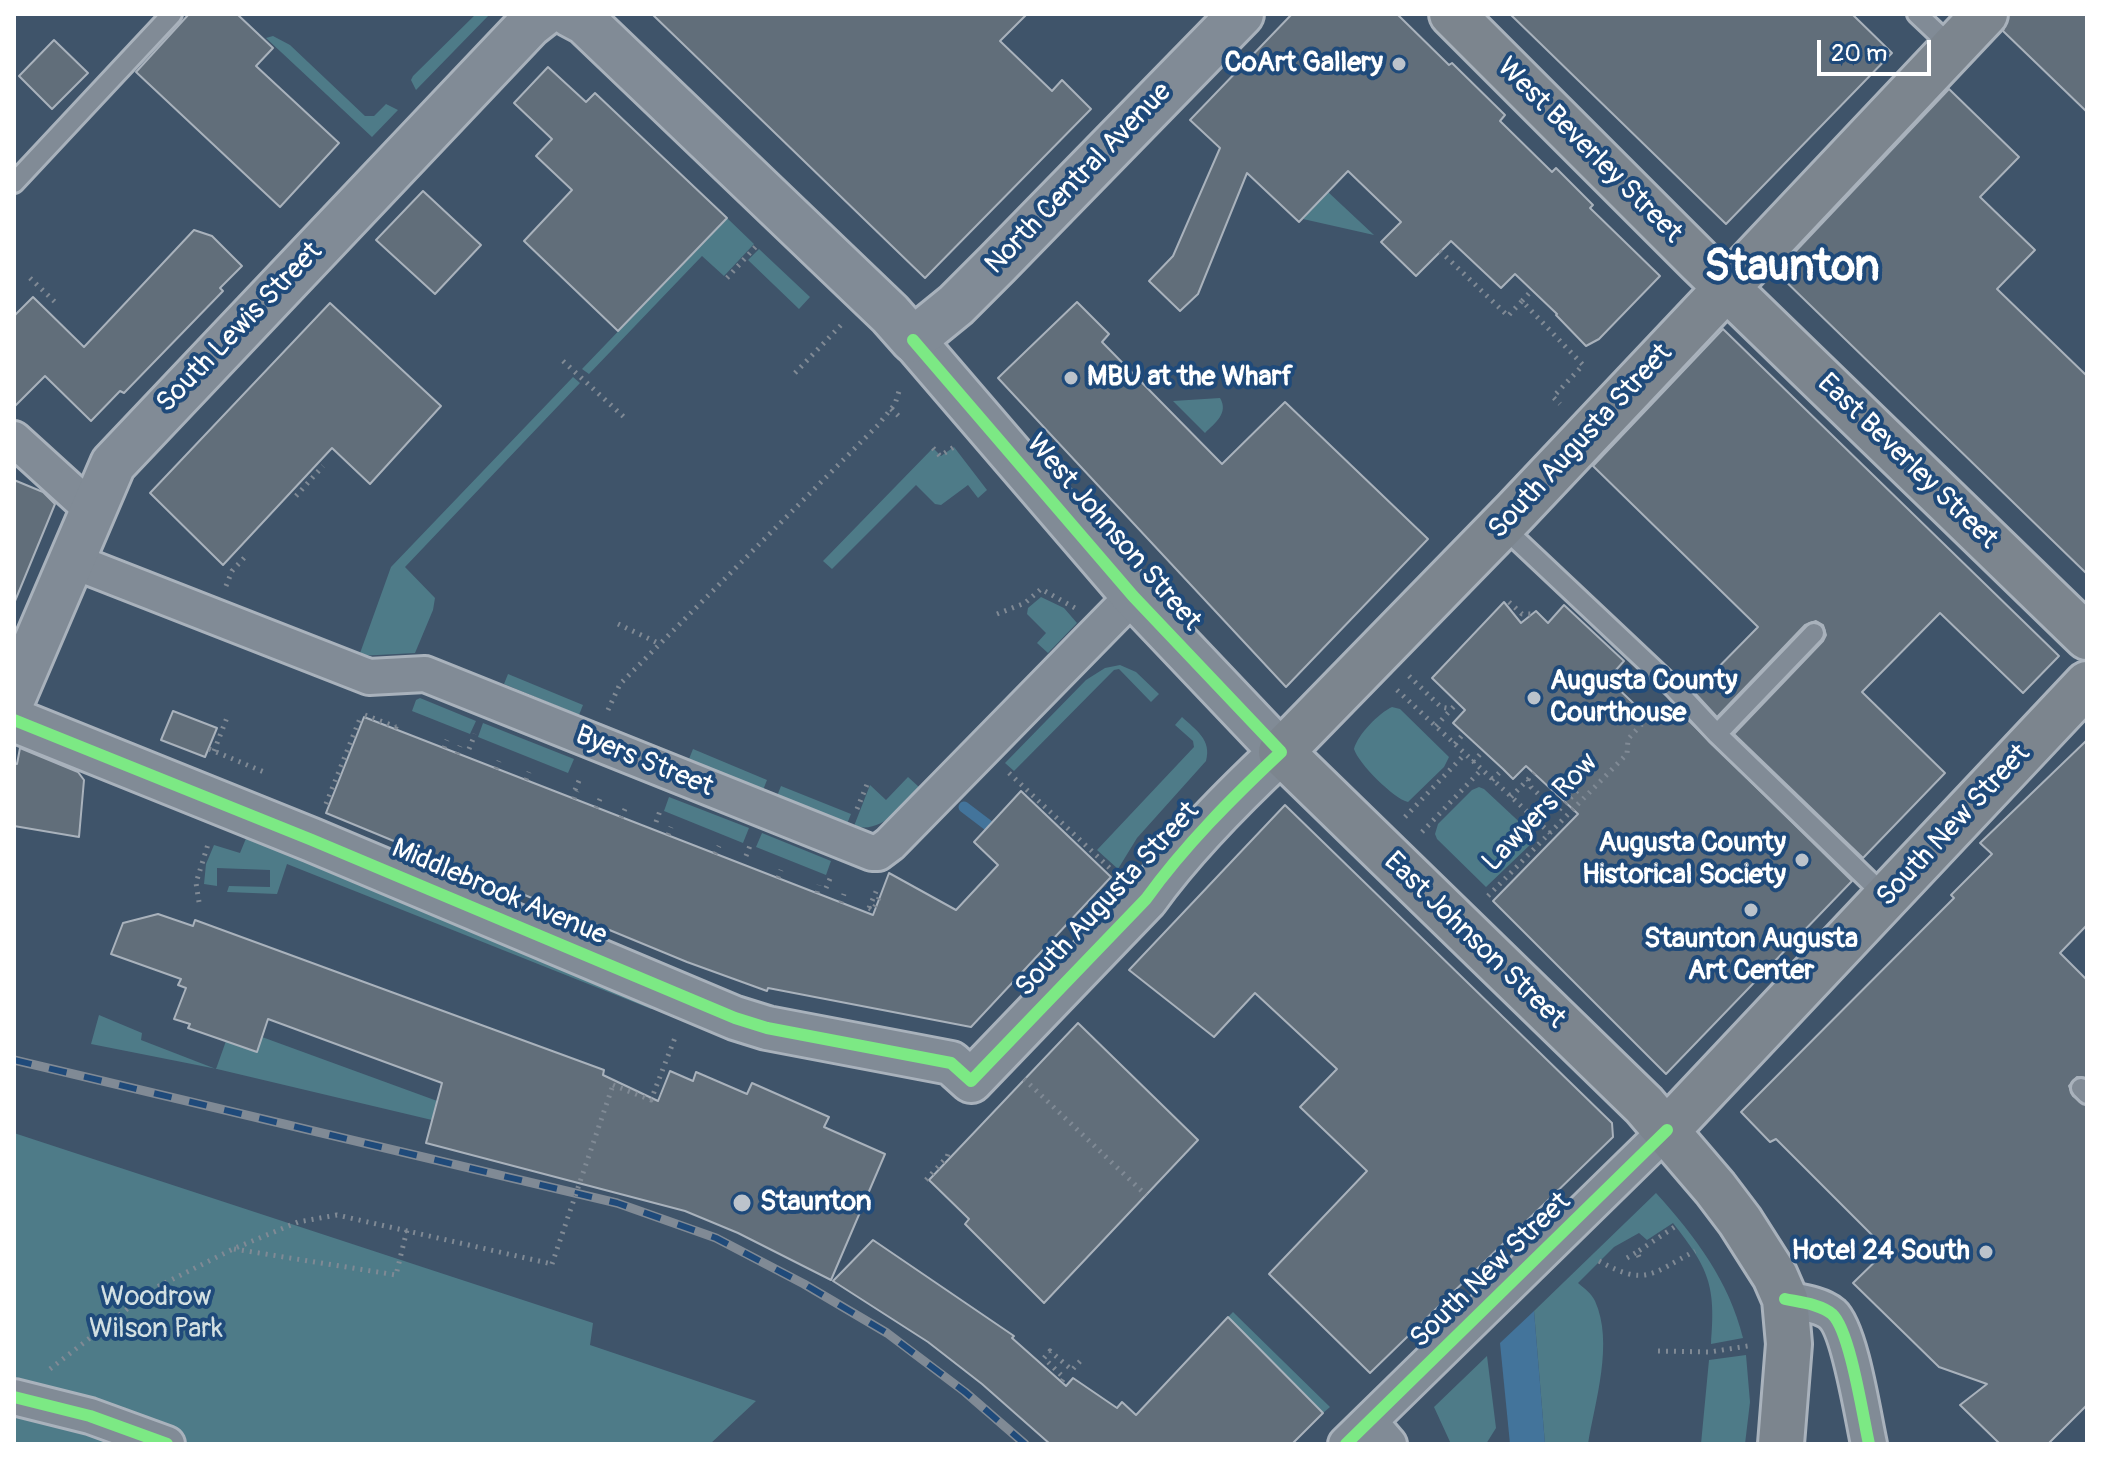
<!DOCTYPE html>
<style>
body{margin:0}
#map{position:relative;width:2101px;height:1458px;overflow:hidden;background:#3f546a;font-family:Pangolin,sans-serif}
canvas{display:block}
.frame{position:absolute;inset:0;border:16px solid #fff;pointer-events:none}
.scale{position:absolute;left:1817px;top:40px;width:114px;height:36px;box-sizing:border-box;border:4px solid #fff;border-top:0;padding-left:10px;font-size:24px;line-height:28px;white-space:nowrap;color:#fff;-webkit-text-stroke:6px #1f4a7a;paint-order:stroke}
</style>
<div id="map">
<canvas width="2101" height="1458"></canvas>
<div class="frame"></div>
<div class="scale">20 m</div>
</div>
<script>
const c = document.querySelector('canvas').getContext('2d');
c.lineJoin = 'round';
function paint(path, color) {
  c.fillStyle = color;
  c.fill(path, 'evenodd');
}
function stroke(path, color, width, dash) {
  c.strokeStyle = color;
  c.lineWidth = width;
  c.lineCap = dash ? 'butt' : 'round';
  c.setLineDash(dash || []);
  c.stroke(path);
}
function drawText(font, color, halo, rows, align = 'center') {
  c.font = font + ' Pangolin,sans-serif';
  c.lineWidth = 8;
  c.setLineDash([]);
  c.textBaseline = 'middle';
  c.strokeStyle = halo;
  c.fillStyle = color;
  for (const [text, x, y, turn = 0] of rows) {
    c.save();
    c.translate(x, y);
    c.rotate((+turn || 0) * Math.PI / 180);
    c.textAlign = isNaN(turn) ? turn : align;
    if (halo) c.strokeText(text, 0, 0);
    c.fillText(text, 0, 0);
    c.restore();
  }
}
paint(new Path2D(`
 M476,14H490L416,90L411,80L413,76Z
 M273,36L290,45L365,116H374L386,104L398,110L372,137L266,38Z
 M1328,192L1374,235L1303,219Z
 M727,218L754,244L724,276L702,256L589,374L582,369Z
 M759,249L810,297L799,309L748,260Z
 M573,377L580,383L405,567L435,598L433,610L415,653L359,656L391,567Z
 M1220,398C1229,413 1215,423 1205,433L1173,401Z
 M954,447L987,490L978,498L968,485L941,505L935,504L916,485L832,569L823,561L933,448L941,456Z
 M1041,597L1064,608L1077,623L1048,653L1037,643L1046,633L1027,614L1028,608Z
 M1120,665L1136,672L1159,694L1151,702L1119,669L1114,670L1014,771L1005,763L1086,680L1105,668Z
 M508,674L583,705L579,715L504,684Z
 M420,698L476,721L470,734L412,711L416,700Z
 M1392,707L1400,709L1449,757L1444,767L1408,802C1394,799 1358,763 1354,749C1358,734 1379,713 1392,707Z
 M1182,717C1196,730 1212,740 1206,761L1137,838L1118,869L1097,850L1194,747L1193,741L1175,725Z
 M483,723L574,759L568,773L478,737Z
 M693,749L767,780L763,790L689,759Z
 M908,777L919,787C901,806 883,834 854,826L870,785L886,800Z
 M781,786L851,814L847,824L777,796Z
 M1479,787L1484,789L1528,830L1531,828L1536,834L1534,841L1486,887L1437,839L1435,834L1438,824L1472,790Z
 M669,797L749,828L743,843L664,811Z
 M762,833L831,861L826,875L756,847Z
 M247,836L667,1005L651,1009L287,864L277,894L227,892L229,886L270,887V870L217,868V886L204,884L206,864L214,845L240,853Z
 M99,1015L142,1033L141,1040L216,1069L226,1041L257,1052L262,1037L440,1102L432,1120L217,1069L91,1044Z
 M14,1133L593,1323L590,1345L756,1401L710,1444H14Z
 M1656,1193C1695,1236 1729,1281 1743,1338L1711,1344C1716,1285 1709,1269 1673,1223L1647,1240L1639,1233L1614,1247L1578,1283C1584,1288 1592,1294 1595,1301C1614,1343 1595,1401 1588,1444H1545L1534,1311Z
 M1233,1312L1330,1407L1323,1413L1228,1317Z
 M1746,1355L1750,1402L1745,1444H1701L1709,1360Z
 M1487,1356L1496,1428L1486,1444H1451L1434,1407Z`), '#4e7b88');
paint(new Path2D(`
 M1534,1311L1545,1444H1510L1500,1343Z`), '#43749b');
stroke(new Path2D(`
 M964,807L989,826`), '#43749b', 11);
const building = new Path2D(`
 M189,14H237L273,48L256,66L339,143L280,207L136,72Z
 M652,14H1027L1000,41L1052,91L1062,80L1091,109L925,278Z
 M1292,14H1397L1449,65L1452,63L1505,115L1500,121L1552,172L1556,168L1593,205L1590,208L1660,276L1599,339L1586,346L1556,315L1557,314L1515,274L1501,288L1451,241L1416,276L1381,242L1401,222L1348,171L1299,222L1247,173L1198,294L1180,311L1149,281L1173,256L1220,148L1190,120Z
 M1510,14H1852L1892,53L1726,224Z
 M2009,14H2087V112L2003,31Z
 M54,40L88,73L52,109L19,76Z
 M548,67L586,102L595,93L727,218L618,331L524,241L572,190L536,156L552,139L514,103Z
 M1949,89L2019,157L1980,197L2035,250L1997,289L2087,376V574L1776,272Z
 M423,191L481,245L435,294L376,240Z
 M194,230L212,236L242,266L220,288L223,291L124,393L120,391L91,421L45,376L14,407V316L33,297L84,347Z
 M1077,302L1109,334L1102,342L1222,464L1285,402L1428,539L1286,687L998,378Z
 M330,303L441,406L370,484L332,448L223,565L150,493Z
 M1723,329L2059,656L2023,693L1940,613L1862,692L1945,773L1863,858L1734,734L1823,641L1826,635L1823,625L1816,621L1805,625L1717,717L1694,692L1758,627L1593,466Z
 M14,480L43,492L55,504L15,601Z
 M1504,602L1521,623L1536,611L1548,623L1564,605L1624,661L1608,679L1652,721L1669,703L1677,709L1852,881L1666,1074L1493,901L1578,814L1526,766L1513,779L1503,769L1453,723L1465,710L1432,678Z
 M173,711L217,728L205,757L161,740Z
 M364,717L873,915L889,873L956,910L998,865L974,842L1021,791L1111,877L971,1027L768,988L767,991L687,962L326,813Z
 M2087,740V925L2060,953L2087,980V1078L2077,1077L2069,1086L2073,1096L2087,1106V1405L2048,1444H2000L1960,1405L1987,1384L1939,1367L1853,1283L1887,1250L1776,1139L1770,1142L1741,1112L1954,898L1951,895L1992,854L1980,843Z
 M20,748L78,772L84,780L79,837L14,826V763L17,764Z
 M1285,805L1612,1123L1613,1137L1370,1373L1269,1274L1367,1171L1300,1107L1337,1069L1255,993L1214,1037L1129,970Z
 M158,914L193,926L195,920L604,1070L603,1075L658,1101L670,1071L693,1081L696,1072L747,1094L752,1083L829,1117L824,1127L885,1154L831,1280L738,1233L685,1211L426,1143L442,1083L268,1019L257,1052L188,1028L190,1024L174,1019L186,988L178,985L181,979L111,954L123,923Z
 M1078,1023L1198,1140L1044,1303L965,1224L969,1219L929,1180Z
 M873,1240L1014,1336L1012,1338L1066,1386L1073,1378L1117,1408L1122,1402L1136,1415L1228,1317L1323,1413L1292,1444H1050L982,1384L928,1342L833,1281Z`);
paint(building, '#616e7a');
stroke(building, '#a9b2bc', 2);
const service = new Path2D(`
 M1917,14L1953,48
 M14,183L172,14
 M1502,526L1675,689L1717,734L1886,897
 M1717,734L1814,633
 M2081,1088L2087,1094`);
const minor = new Path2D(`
 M14,439L92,510
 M70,560L369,677L425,674L872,853H878L890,844L1133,596
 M1785,1299C1799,1302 1820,1304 1832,1314C1850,1330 1863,1417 1869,1444
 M14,1397L90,1416L167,1444
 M1370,1422L1389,1444
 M1346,1444L1667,1130`);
const tertiary = new Path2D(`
 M14,720L312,840L735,1018L767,1028L951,1063L971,1081L1146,899C1184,846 1233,797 1281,752L1133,596L913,340`);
const secondary = new Path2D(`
 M570,14L585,22L890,314L913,340L956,305L997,264L1241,14
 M14,695L113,464L529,25L543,14`);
const primary = new Path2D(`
 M1452,14L1699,261L2087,637
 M1667,1130L2087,684
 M1781,1444L1789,1344L1785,1299L1775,1276L1740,1221L1715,1188L1644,1105L1281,752L1515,512L1985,14`);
stroke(service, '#a9b2bc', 24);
stroke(minor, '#a9b2bc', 40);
stroke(tertiary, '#a9b2bc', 48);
stroke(secondary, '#a9b2bc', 50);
stroke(primary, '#a9b2bc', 50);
stroke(new Path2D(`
 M1440,251L1508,316L1522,301L1583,365L1553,397L1560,404
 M30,278L56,303
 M727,278L759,243
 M1522,301L1532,290
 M563,361L625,418
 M795,373L843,323
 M891,409L902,419
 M933,448L940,456L954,447
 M296,496L323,466
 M226,586L232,571L245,557
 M1509,602L1522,614H1533
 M997,614L1025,603L1041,589L1075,608
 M618,624L660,644
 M1409,676L1441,707L1452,709
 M1397,690L1550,833
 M608,710L620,684L878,425L895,404L900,388
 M365,715L396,727L398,722
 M1436,726L1457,703
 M1455,744L1464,733
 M444,748L447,740
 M209,749L264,772
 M469,749L475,734
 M214,751L228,715
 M457,754L460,746
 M1473,762L1483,751
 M496,769L499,761
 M1009,773L1115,873
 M1528,779L1531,787L1557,812L1580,788L1575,783
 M526,780L529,772
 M1492,780L1503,769
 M575,790L581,776
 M1511,797L1534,773
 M574,799L577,791
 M326,804L361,716
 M596,808L600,799
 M857,809L868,782
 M1405,817L1465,754
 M621,818L625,809
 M656,822L661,808
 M1422,832L1482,769
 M668,835L671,827
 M715,854L719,846
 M746,856L751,843
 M778,878L781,870
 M826,888L832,874
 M817,893L819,885
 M1488,896L1627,754L1628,739L1655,710
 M199,902L196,883L209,841
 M841,903L844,894
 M869,908L878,887
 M869,908L873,910L880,896
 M1024,1079L1146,1195
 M613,1085L651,1100L676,1035
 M926,1180L947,1157L949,1151
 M234,1249L396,1275L407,1230
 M1639,1257L1637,1252L1676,1226
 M1627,1258L1637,1252
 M1599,1261C1646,1287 1651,1274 1695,1251
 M1658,1351L1710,1352L1748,1346
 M50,1369L153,1289L233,1249L298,1222L337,1215L552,1264
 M1062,1381L1064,1378L1044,1358L1050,1351L1072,1370L1083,1358`), '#808a95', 5, [2, 6]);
stroke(service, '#818b96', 18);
stroke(minor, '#818b96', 34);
stroke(tertiary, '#818b96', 42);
stroke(secondary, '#818b96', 44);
stroke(primary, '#7c858e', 44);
const rail = new Path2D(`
 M14,1060L617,1203L716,1238L804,1284L887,1333L965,1392L1025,1444`);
stroke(rail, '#808a95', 9);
stroke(rail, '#1f4a7a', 6, [18]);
stroke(new Path2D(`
 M552,1264L613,1085`), '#808a95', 5, [2, 6]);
stroke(new Path2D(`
 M14,720L312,840L735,1018L767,1028L951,1063L971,1081L1146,899C1184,846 1233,797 1281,752L1133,596L913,340
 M1785,1299C1799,1302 1820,1304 1832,1314C1850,1330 1863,1417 1869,1444
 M14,1397L90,1416L167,1444
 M1346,1444L1667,1130`), '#7ce984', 12);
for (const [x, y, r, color] of [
 [1399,64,8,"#bcc3cb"],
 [1071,378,8,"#bcc3cb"],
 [1534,698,8,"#bcc3cb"],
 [1802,860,8,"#bcc3cb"],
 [1751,910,8,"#bcc3cb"],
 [742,1203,10,"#bcc3cb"],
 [1986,1252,8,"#bcc3cb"]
]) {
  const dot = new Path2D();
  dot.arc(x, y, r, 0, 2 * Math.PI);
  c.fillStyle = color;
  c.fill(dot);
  stroke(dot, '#1f4a7a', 3);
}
drawText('bold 28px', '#fff', '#1f4a7a', [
 ["CoArt Gallery",1383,64],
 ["MBU at the Wharf",1087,378,"left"],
 ["Augusta County",1550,682,"left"],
 ["Courthouse",1550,714,"left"],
 ["Augusta County",1786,844],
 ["Historical Society",1786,876],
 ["Staunton Augusta",1751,940,"center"],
 ["Art Center",1751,972,"center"],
 ["Staunton",760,1203,"left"],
 ["Hotel 24 South",1970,1252]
], 'right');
drawText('28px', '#fff', '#1f4a7a', [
 ["West Beverley Street",1589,151,45],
 ["North Central Avenue",1079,179,-46],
 ["South Lewis Street",240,328,-46],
 ["South Augusta Street",1581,442,-47],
 ["East Beverley Street",1907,462,44],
 ["West Johnson Street",1113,533,49],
 ["Byers Street",644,762,22],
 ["Lawyers Row",1541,813,-46],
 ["South New Street",1954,826,-47],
 ["Middlebrook Avenue",499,893,23],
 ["South Augusta Street",1108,900,-47],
 ["East Johnson Street",1474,941,44],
 ["South New Street",1491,1271,-44]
]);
drawText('28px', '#d3e0e2', '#1f4a7a', [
 ["Woodrow",156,1298],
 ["Wilson Park",156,1330]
]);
drawText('bold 44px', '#fff', '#1f4a7a', [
 ["Staunton",1792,269]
]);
</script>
